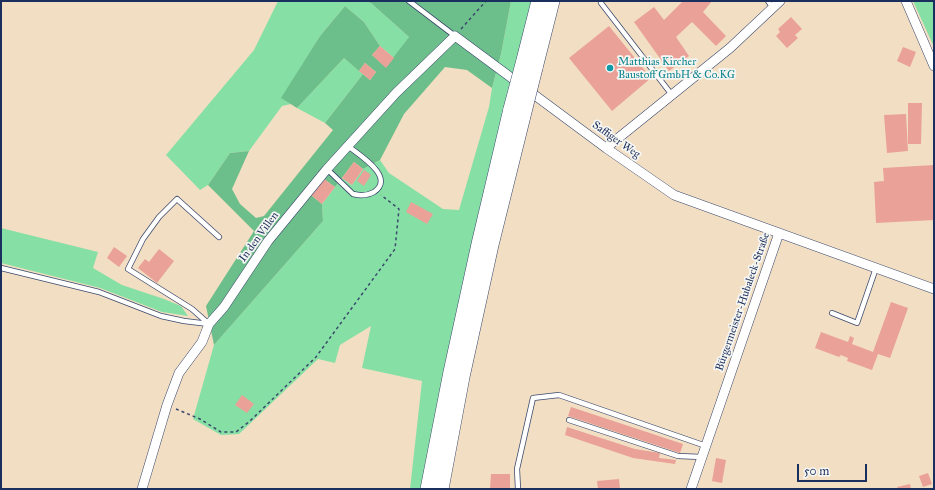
<!DOCTYPE html>
<meta charset="utf-8">
<style>
body{margin:0}
#map{position:relative;width:935px;height:490px;overflow:hidden;background:#f2dec2;font-family:"IM FELL Great Primer",serif}
canvas{display:block}
.frame{position:absolute;inset:0;border:2px solid #1b2f5e;pointer-events:none}
.scale{position:absolute;left:797px;top:464px;width:70px;height:18px;box-sizing:border-box;border:2px solid #1b2f5e;border-top:0;padding-left:5px;font-size:12px;line-height:14px;white-space:nowrap;color:#1b2f5e;-webkit-text-stroke:3px #f6f6f2;paint-order:stroke}
</style>
<div id="map">
<canvas width="935" height="490"></canvas>
<div class="frame"></div>
<div class="scale">50 m</div>
</div>
<script>
const c = document.querySelector('canvas').getContext('2d');
c.lineJoin = 'round';
function paint(path, color) {
  c.fillStyle = color;
  c.fill(path, 'evenodd');
}
function stroke(path, color, width, dash) {
  c.strokeStyle = color;
  c.lineWidth = width;
  c.lineCap = dash ? 'butt' : 'round';
  c.setLineDash(dash || []);
  c.stroke(path);
}
function drawText(font, color, halo, rows, align = 'center') {
  c.font = font + ' "IM FELL Great Primer",serif';
  c.lineWidth = 3.5;
  c.setLineDash([]);
  c.textBaseline = 'middle';
  c.strokeStyle = halo;
  c.fillStyle = color;
  for (const [text, x, y, turn = 0] of rows) {
    c.save();
    c.translate(x, y);
    c.rotate((+turn || 0) * Math.PI / 180);
    c.textAlign = isNaN(turn) ? turn : align;
    if (halo) c.strokeText(text, 0, 0);
    c.fillText(text, 0, 0);
    c.restore();
  }
}
paint(new Path2D(`
 M278,1H365L371,3L409,37L394,58L380,46L364,22L345,6L320,36L282,98L291,104L282,106L249,151L230,153L208,185L200,190L166,155L254,50Z
 M511,1H534L421,489H410L422,381L362,368L371,326L340,345L335,363L318,359L239,434L221,435L193,419L214,345L323,221L322,204L342,178L352,185L363,169L380,160L389,173L443,209L459,210L489,107L492,88L501,54Z
 M913,1H934V47Z
 M344,58L363,74L325,123L297,108Z
 M1,228L98,252L93,268L122,285L164,299L181,306L188,316L162,312L100,288L1,263Z`), '#86e0a5');
paint(new Path2D(`
 M365,1H511L501,54L492,88L467,70L445,67L404,114L380,160L363,169L354,162L335,187L324,179L311,195L322,204L323,221L214,345L206,306L254,231L208,185L230,153L249,151L232,189L240,204L256,218L264,216L333,130L325,123L363,74L370,80L376,72L365,63L359,71L344,58L297,108L281,98L320,36L345,6L364,22L380,46L372,55L386,67L409,37L371,3Z`), '#6cbe8a');
paint(new Path2D(`
 M683,1H712L703,12L726,36L716,46L692,22L676,37L689,56L669,71L634,22L654,7L664,20Z
 M791,17L802,29L795,35L798,38L787,48L776,36L780,32L778,29Z
 M609,26L651,78L612,111L569,58Z
 M380,46L394,58L386,68L372,55Z
 M903,47L916,52L910,67L897,61Z
 M365,63L376,72L370,80L359,71Z
 M908,103H922L921,144H908Z
 M906,114L908,151L887,153L884,115Z
 M354,162L363,169L352,185L342,178Z
 M934,165V220L876,223L874,182L884,181L883,168Z
 M364,170L371,175L364,186L357,181Z
 M324,179L335,187L322,204L311,195Z
 M411,202L433,214L427,224L406,212Z
 M114,247L127,256L119,267L107,258Z
 M159,249L174,261L157,283L138,268L145,259L149,262Z
 M891,302L908,308L890,358L878,354L872,370L847,361L848,358L841,355L839,357L815,348L821,332L848,342L850,336L854,338L852,344L873,352Z
 M242,395L254,404L247,413L235,405Z
 M571,407L683,444L680,453L568,416Z
 M567,427L635,449L660,453L659,458L676,460L675,464L633,458L565,435Z
 M716,458L726,460L722,483L712,481Z
 M928,473L932,484L923,487L919,476Z
 M491,474H510V489H490Z
 M619,479L620,489H598L597,481Z
 M910,484L911,489H898L897,487Z`), '#eaa197');
const service = new Path2D(`
 M409,1L455,36
 M768,1L773,8
 M601,3L672,95
 M327,169L353,194C361,196 367,196 374,192C396,177 359,155 348,146
 M1,268L99,292L161,316L184,321L209,324
 M832,313L857,323L876,268
 M209,324L192,309L128,269L143,239L159,217L177,199L219,237
 M569,420L678,456L702,457
 M518,489L517,469L533,398L559,395L706,446`);
const minor = new Path2D(`
 M906,1L934,66
 M606,148L730,48L780,1
 M142,489L167,405L179,373L202,342L209,324L224,307L268,241L327,169L396,93L455,36L606,148L674,195L934,289
 M691,489L779,233`);
const trunk = new Path2D(`
 M524,60L539,1
 M535,68L552,1
 M428,489L451,372L479,244L511,109
 M441,489L462,377L491,245L523,116`);
stroke(service, '#3b496d', 6);
stroke(minor, '#3b496d', 10);
stroke(trunk, '#3b496d', 16);
stroke(new Path2D(`
 M461,29L486,1
 M176,409L200,419L221,432H236L250,421L316,357L395,249L399,209L381,195`), '#3b496d', 1.5, [3, 3]);
stroke(service, '#fff', 4.5);
stroke(minor, '#fff', 9);
stroke(trunk, '#fff', 15);
const trunkBridge = new Path2D(`
 M511,109L524,60
 M523,116L535,68`);
stroke(trunkBridge, '#3b496d', 16, []);
stroke(trunkBridge, '#fff', 15);
for (const [x, y, r, color] of [
 [610,68,4,"#0f9aa8"]
]) {
  const dot = new Path2D();
  dot.arc(x, y, r, 0, 2 * Math.PI);
  c.fillStyle = color;
  c.fill(dot);
  stroke(dot, '#f6f6f2', 1.5);
}
drawText('11px', '#0d838f', '#f6f6f2', [
 ["Matthias Kircher",618,62],
 ["Baustoff GmbH & Co.KG",618,75]
], 'left');
drawText('11px', '#1b2f5e', '#f6f6f2', [
 ["Saffiger Weg",616,140,35],
 ["In den Villen",259,237,-54],
 ["Bürgermeister-Hubaleck-Straße",743,302,-71]
]);
</script>
